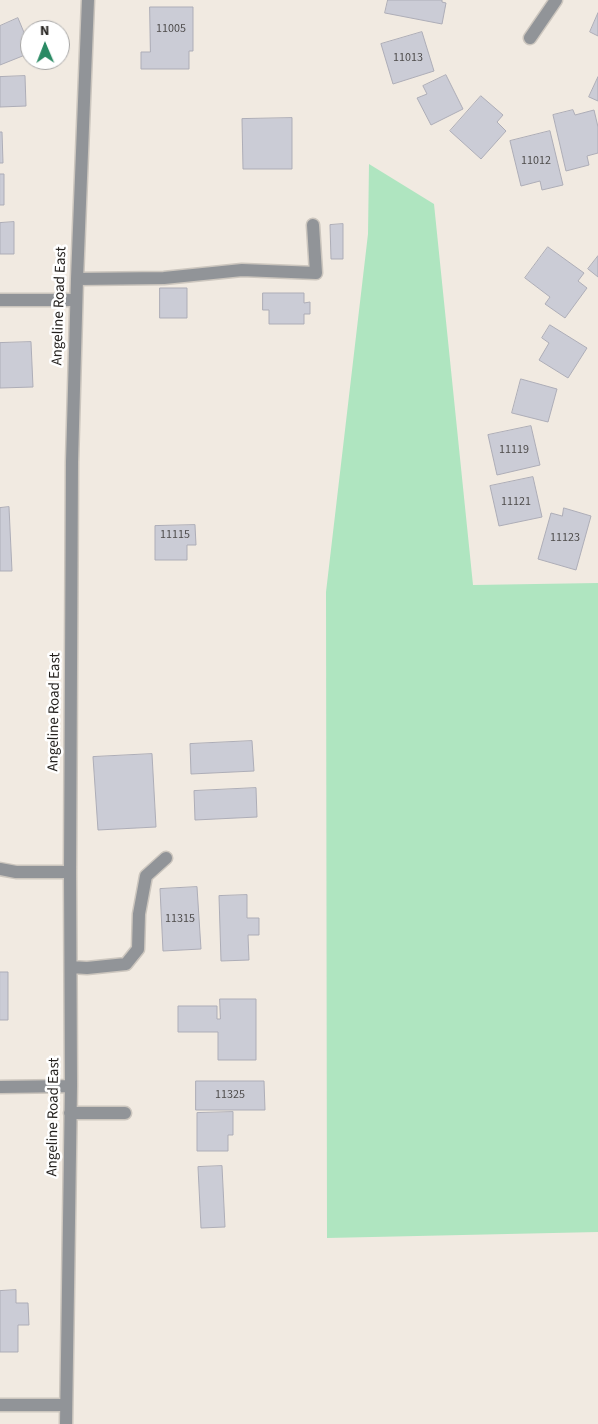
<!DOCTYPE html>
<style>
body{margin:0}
#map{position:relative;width:598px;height:1424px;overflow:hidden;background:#f1eae1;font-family:"Source Sans 3",sans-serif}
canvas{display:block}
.north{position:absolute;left:20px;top:20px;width:50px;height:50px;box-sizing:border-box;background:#fff;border:1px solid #a7a6a5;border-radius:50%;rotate:359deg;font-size:14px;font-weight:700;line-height:20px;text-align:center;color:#24211e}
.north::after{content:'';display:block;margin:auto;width:18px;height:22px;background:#2a8a64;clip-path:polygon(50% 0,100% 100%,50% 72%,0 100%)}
</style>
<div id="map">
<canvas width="598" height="1424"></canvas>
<div class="north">N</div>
</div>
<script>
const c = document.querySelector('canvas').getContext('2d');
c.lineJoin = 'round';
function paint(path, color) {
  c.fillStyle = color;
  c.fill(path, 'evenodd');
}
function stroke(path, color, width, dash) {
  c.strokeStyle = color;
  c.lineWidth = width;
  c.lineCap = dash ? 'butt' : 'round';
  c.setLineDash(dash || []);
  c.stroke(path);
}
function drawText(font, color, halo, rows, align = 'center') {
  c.font = font + ' "Source Sans 3",sans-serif';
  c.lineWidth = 5;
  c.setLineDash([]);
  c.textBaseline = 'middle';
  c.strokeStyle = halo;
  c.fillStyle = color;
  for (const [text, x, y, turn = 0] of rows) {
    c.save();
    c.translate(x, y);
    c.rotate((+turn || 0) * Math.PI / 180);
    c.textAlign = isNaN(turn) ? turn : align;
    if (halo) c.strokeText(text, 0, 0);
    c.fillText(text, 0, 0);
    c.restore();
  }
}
paint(new Path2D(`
 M369,164L434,204L473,585L598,583V1232L327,1238L326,592L368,234Z`), '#afe5c0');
const building = new Path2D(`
 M388,0H442V2L446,3L442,24L385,13Z
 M150,7H193V51H189V69H141V52H150Z
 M598,13V36L590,32Z
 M18,18L30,47V53L0,65V26Z
 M422,32L434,71L393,84L381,44Z
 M446,75L463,109L431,125L417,98L427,94L423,86Z
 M25,76L26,106L0,107V77Z
 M598,77V101L589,97Z
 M481,96L503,115L497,122L506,131L481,159L450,131Z
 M573,110L575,115L594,110L598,127V153L587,156L589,165L566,171L553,115Z
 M292,118V169H243L242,119Z
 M550,131L563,185L542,190L540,181L521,186L510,141Z
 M0,132H2L3,163H0Z
 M0,174H4V205H0Z
 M14,222V254H0V223Z
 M343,224V259H331L330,225Z
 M548,247L584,273L578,281L587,288L565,318L545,304L550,297L525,278Z
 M598,256V277L588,269Z
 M160,288H187V318H160Z
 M263,293H304V303L310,302V314H304V324H269V310H263Z
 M550,325L587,348L568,378L539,360L549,343L542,338Z
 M31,342L33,387L0,388V343Z
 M521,379L557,389L548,422L512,413Z
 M531,426L540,465L497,475L488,435Z
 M533,477L542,517L499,526L490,486Z
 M9,507L12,571H0V508Z
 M564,508L591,516L576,570L538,559L551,513L562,516Z
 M195,525L196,545H187V560H155V526Z
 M252,741L254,771L191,774L190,744Z
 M152,754L156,827L98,830L93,757Z
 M256,788L257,817L195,820L194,791Z
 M197,887L201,949L163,951L160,889Z
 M247,895V918H259V935H248L249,960L221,961L219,896Z
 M0,972H8V1020H0Z
 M220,999H256V1060H218V1032H178V1006H217V1019H220Z
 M196,1081H264L265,1110H196Z
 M233,1112V1135H228V1151H197V1113Z
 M222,1166L225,1227L201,1228L198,1167Z
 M16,1290V1303H28L29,1325H18V1352H0V1291Z`);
paint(building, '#cbccd6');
stroke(building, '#adadb7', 1);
const minor = new Path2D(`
 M530,38L556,0
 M77,279L164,278L242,270L316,273L313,225
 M0,300H76
 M0,869L16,872H70
 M71,967L87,968L126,964L138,949L139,914L146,876L166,858
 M0,1087L71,1086
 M70,1113H125
 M0,1405H65
 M66,1424L71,1086L70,872L72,462L77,279L88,0`);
stroke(minor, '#ccc6be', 15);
stroke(minor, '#919498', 12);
drawText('12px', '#4e4c4c', null, [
 ["11005",171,29],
 ["11013",408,58],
 ["11012",536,161],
 ["11119",514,450],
 ["11121",516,502],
 ["11115",175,535],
 ["11123",565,538],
 ["11315",180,919],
 ["11325",230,1095]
]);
drawText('15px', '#24211e', '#fff', [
 ["Angeline Road East",60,306,-88],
 ["Angeline Road East",55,712,-89],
 ["Angeline Road East",54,1117,-89]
]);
</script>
